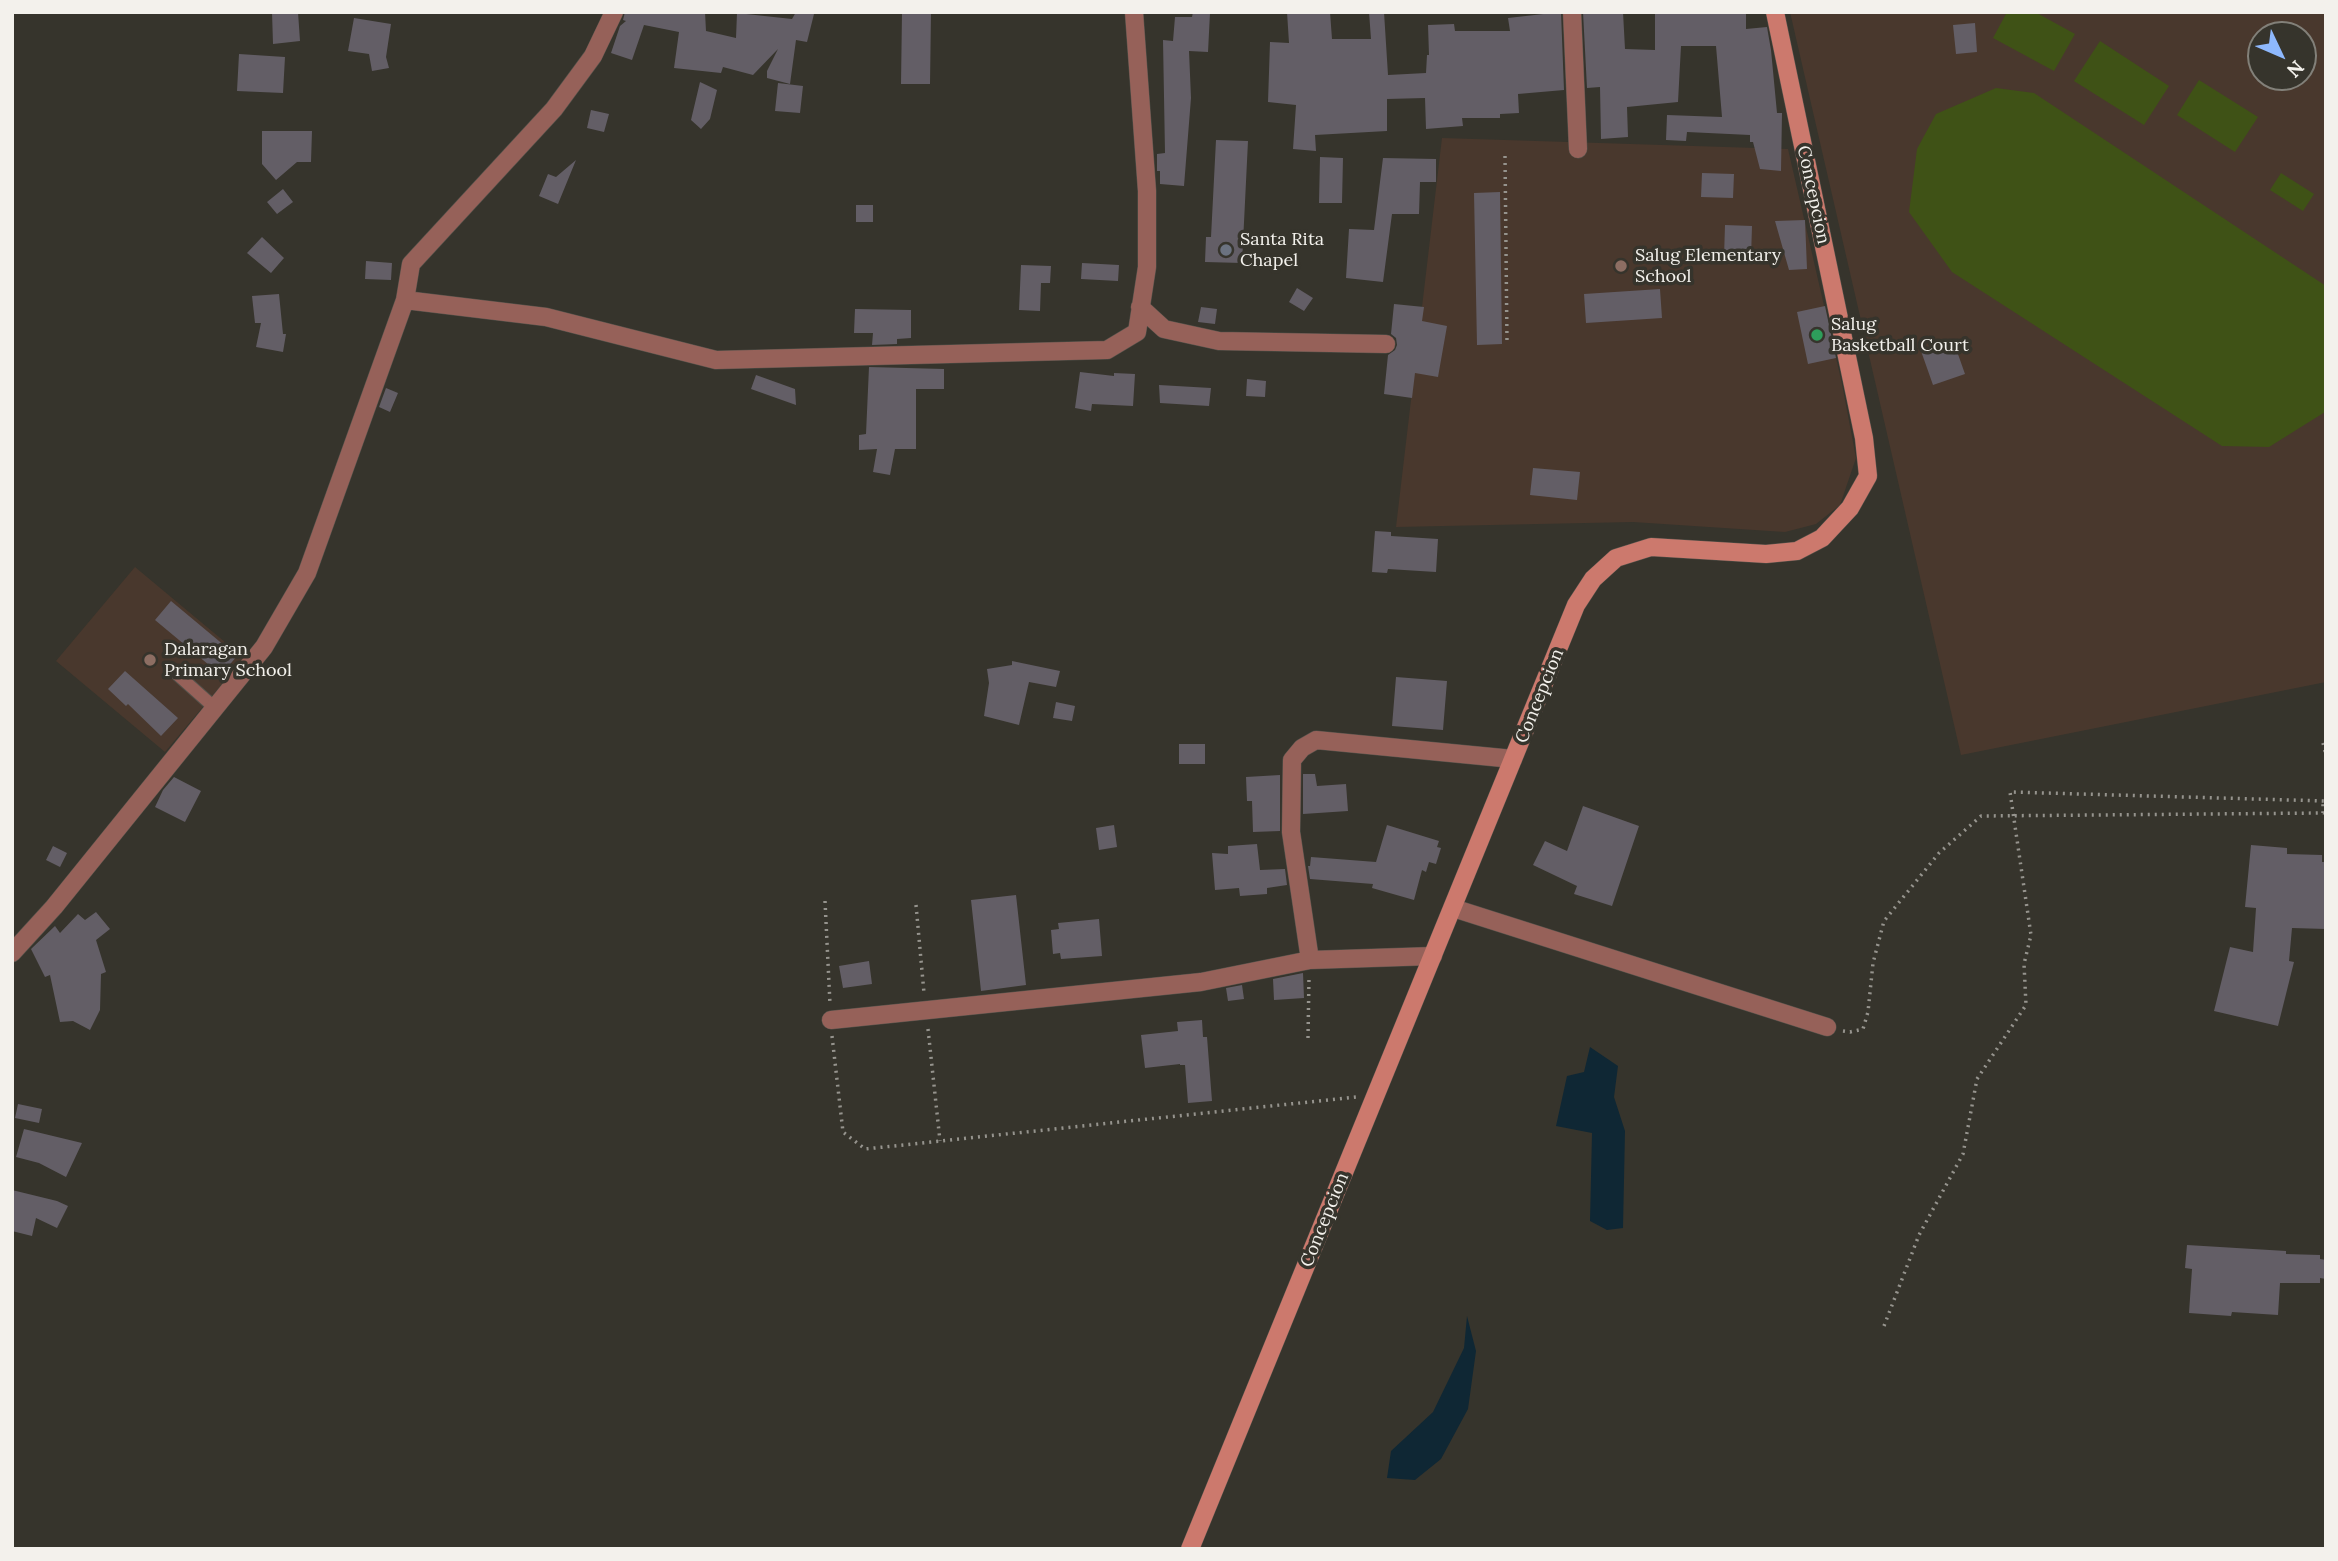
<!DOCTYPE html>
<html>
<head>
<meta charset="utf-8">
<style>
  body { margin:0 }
  #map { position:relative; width:2338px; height:1561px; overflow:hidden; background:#36342c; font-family:Lora,serif }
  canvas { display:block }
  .frame { position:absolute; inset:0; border:14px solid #f3f1ec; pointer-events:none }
  .north { position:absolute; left:2247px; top:21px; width:70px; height:70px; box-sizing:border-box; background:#36342c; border:2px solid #828079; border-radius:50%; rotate:134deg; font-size:19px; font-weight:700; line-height:28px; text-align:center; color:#f3f1ec }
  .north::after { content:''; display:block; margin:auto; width:24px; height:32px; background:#8eb8fd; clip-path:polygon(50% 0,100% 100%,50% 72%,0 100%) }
</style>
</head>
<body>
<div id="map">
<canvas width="2338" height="1561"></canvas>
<div class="frame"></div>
<div class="north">N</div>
</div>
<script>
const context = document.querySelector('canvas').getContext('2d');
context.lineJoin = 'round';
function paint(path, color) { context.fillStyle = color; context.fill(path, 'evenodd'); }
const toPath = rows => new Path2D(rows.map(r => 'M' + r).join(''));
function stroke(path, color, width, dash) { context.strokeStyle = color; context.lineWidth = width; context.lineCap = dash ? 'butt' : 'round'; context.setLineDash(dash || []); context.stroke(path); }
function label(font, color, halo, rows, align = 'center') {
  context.font = font + ' Lora,serif'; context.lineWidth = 7; context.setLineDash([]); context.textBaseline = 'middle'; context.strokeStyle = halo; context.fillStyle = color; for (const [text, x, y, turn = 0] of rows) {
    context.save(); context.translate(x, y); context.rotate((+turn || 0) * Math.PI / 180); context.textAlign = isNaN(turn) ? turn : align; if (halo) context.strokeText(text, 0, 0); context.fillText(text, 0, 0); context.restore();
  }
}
paint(toPath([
  [1790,12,2326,12,2326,682,1961,755],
  [2261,35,2303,35,2303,77,2261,77],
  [1442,138,1788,149,1842,384,1856,458,1840,505,1816,524,1785,532,1633,522,1396,527],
  [135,567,244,658,165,752,56,661]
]), '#49382d');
paint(toPath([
  [2007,12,2035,12,2075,34,2054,71,1993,38],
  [2100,41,2169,86,2144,125,2074,81],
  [2199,80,2258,117,2235,152,2177,115],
  [1996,88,2034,93,2326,286,2325,412,2269,447,2222,446,1952,272,1909,212,1917,149,1936,114],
  [2281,173,2314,194,2303,211,2270,190]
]), '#3f5216');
paint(toPath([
  [1590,1047,1618,1066,1614,1097,1625,1131,1623,1228,1607,1230,1590,1221,1592,1133,1556,1126,1567,1076,1584,1072],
  [1467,1316,1476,1351,1468,1409,1441,1459,1415,1480,1387,1478,1391,1451,1433,1412,1464,1348]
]), '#0f2734');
paint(toPath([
  [272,12,298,12,300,41,273,44],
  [625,12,705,12,706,31,736,38,737,13,792,19,796,12,814,14,807,42,796,40,790,84,767,78,767,71,778,49,753,75,723,67,721,73,674,68,679,32,644,25,632,60,611,53,620,26,626,21,623,20],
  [902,12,931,12,930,84,901,84],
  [1193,12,1210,13,1208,52,1189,51,1191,98,1184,186,1160,184,1160,171,1157,171,1157,154,1165,153,1163,40,1173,41,1175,17,1192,17],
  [1287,12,1330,12,1332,39,1371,39,1369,12,1384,12,1388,75,1426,73,1427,55,1429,55,1428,25,1454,24,1455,31,1510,31,1508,18,1561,12,1564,90,1518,94,1519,113,1500,114,1500,118,1462,118,1463,126,1426,129,1425,98,1387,99,1387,131,1315,135,1316,151,1293,149,1296,105,1268,102,1270,42,1289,43],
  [1583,12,1623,12,1625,49,1655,50,1655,12,1746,12,1746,29,1767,27,1771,50,1777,113,1782,113,1781,171,1760,169,1753,142,1750,142,1750,135,1687,132,1686,141,1666,140,1667,115,1722,117,1716,46,1681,46,1678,102,1627,107,1628,137,1601,139,1600,87,1587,88],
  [354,18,391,24,386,57,389,68,372,71,369,54,348,51],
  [1975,23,1977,52,1956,54,1953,25],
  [239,54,285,57,283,93,237,91],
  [700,82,717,90,710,119,701,129,691,120],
  [778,83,803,86,800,113,775,111],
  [591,110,609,114,604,132,587,128],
  [262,131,312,131,311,162,297,162,276,180,262,164],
  [1216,140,1248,141,1242,263,1205,262,1206,237,1211,237],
  [1320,157,1343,158,1342,203,1319,203],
  [1383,158,1436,159,1436,182,1420,182,1419,214,1392,214,1383,282,1346,278,1349,229,1374,230],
  [576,160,558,204,539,196,548,174,556,177],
  [1702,173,1734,174,1733,198,1701,197],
  [283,189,293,202,277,214,267,202],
  [1500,192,1502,344,1477,345,1474,193],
  [856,205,873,205,873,222,856,222],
  [1805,220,1807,269,1789,270,1775,221],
  [1725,225,1752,226,1751,258,1724,257],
  [262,237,284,258,271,273,247,253],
  [366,261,392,263,391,280,365,279],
  [1082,263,1119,265,1118,281,1081,279],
  [1021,265,1051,266,1050,283,1041,283,1040,311,1019,310],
  [1297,288,1313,298,1304,311,1289,302],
  [1660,289,1662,318,1586,323,1584,294],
  [279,294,283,334,286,334,283,352,256,347,261,323,255,323,252,296],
  [1394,304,1424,307,1422,321,1447,326,1438,377,1415,373,1412,398,1384,394,1388,355,1395,350,1397,345,1396,338,1391,334],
  [1825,306,1836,358,1808,364,1797,312],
  [1201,307,1217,309,1215,324,1198,322],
  [855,309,911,310,911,338,897,339,897,344,872,345,873,333,854,333],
  [1953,340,1965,374,1933,385,1921,351],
  [869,367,944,369,944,389,916,389,916,449,895,449,890,475,873,472,877,449,859,450,859,435,866,434],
  [1080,372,1114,376,1114,373,1135,374,1133,406,1092,404,1091,411,1075,408],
  [756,375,795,389,796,405,751,389],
  [1247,379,1266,381,1265,397,1246,396],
  [1159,385,1211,388,1209,406,1160,403],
  [386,388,398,393,390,412,379,407],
  [1533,468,1580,472,1577,500,1530,495],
  [1375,531,1391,532,1391,536,1438,539,1436,572,1388,569,1387,573,1372,572],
  [171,601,237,656,221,675,155,620],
  [1012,661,1060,671,1056,687,1029,682,1019,725,984,716,989,683,987,669,1012,665],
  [125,671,178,718,161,736,128,704,126,706,108,689],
  [1396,677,1447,681,1443,730,1392,726],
  [1056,702,1075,706,1072,721,1053,718],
  [1179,744,1205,744,1205,764,1179,764],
  [1303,774,1315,774,1317,786,1346,784,1348,811,1303,814],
  [1280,775,1280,831,1253,832,1252,801,1247,801,1246,777],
  [174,777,201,791,185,822,155,807,163,790],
  [1583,806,1639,826,1612,906,1574,894,1577,886,1533,865,1545,841,1567,851],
  [1114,825,1117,847,1099,850,1096,828],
  [1387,825,1439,841,1437,847,1441,848,1436,864,1429,862,1426,872,1422,870,1414,900,1372,888,1373,884,1310,879,1308,866,1310,866,1311,857,1376,862],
  [1257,844,1260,870,1285,869,1287,885,1267,888,1267,894,1240,896,1239,888,1215,890,1212,853,1228,854,1228,846],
  [2251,845,2287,848,2287,854,2322,855,2322,862,2326,862,2326,929,2292,928,2289,961,2294,962,2278,1026,2214,1011,2230,947,2253,952,2256,908,2245,907],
  [53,846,67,853,60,867,46,860],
  [1016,895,1026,985,981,991,971,900],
  [96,912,110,929,96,940,106,972,101,974,100,1010,90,1030,73,1021,60,1022,50,975,45,977,31,949,55,926,60,933,78,914,85,920],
  [1099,919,1102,956,1061,959,1060,953,1053,954,1051,930,1059,929,1058,923],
  [869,961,872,984,843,988,839,966],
  [1303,973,1304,998,1274,1000,1273,979],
  [1242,985,1244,999,1228,1001,1226,988],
  [1202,1020,1203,1037,1207,1037,1212,1101,1188,1103,1185,1065,1180,1065,1180,1064,1145,1068,1141,1035,1178,1031,1177,1022],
  [18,1104,42,1109,39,1123,15,1118],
  [24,1129,82,1143,66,1177,39,1163,16,1157],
  [12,1190,57,1201,68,1206,57,1228,36,1218,32,1236,12,1231],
  [2187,1245,2286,1251,2286,1254,2320,1255,2320,1259,2326,1260,2326,1279,2320,1278,2320,1283,2280,1283,2278,1315,2232,1312,2231,1316,2189,1313,2192,1269,2185,1268]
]), '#635e66');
const lane = toPath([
  [178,675,215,708]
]);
const street = toPath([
  [1572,12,1578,149],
  [405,300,546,317,716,360,1107,350,1137,332,1147,267,1147,191,1134,12],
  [1140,307,1164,329,1219,341,1386,344],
  [1453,908,1827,1027],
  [12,953,54,907,264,647,307,573,405,300,411,264,554,109,593,56,614,12],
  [1310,960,1291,832,1292,760,1302,748,1316,740,1513,759],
  [831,1020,1201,982,1310,960,1433,956]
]);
const secondary = toPath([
  [1190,1549,1576,605,1593,579,1616,558,1651,547,1766,554,1797,551,1822,538,1850,508,1868,476,1864,438,1775,12]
]);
stroke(lane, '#54524b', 14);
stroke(street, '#54524b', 19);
stroke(secondary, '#54524b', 19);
stroke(toPath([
  [1505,156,1507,342],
  [2323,743,2326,755],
  [825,901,830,1004],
  [916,905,924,993],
  [928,1029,940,1141],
  [1843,1031,1850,1032,1863,1029,1868,1012,1873,963,1884,921,1939,853,1981,816,2323,813,2323,801],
  [832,1036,843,1132,865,1149,1356,1097],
  [1308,1038,1309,977],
  [1884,1326,1919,1235,1963,1154,1977,1079,2026,1005,2024,964,2031,935,2010,792,2326,801]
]), '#96948e', 3.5, [2, 5]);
stroke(lane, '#966159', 12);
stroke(street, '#966159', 18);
stroke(secondary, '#cc796d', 18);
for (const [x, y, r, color] of [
  [1226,250,7,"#6b7280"],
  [1621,266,7,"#8d6e63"],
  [1817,335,7,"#2e9e5b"],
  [150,660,7,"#8d6e63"]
]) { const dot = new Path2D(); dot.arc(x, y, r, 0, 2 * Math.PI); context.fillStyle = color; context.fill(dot); stroke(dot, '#36342c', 2.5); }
label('18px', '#f3f1ec', '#36342c', [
  ["Concepcion",1813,195,78],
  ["Concepcion",1540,696,-68],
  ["Concepcion",1325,1220,-68]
]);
label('18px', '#f3f1ec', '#36342c', [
  ["Santa Rita",1240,240],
  ["Chapel",1240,261],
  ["Salug Elementary",1635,256],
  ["School",1635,277],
  ["Salug",1831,325],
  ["Basketball Court",1831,346],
  ["Dalaragan",164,650],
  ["Primary School",164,671]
], 'left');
</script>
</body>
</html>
